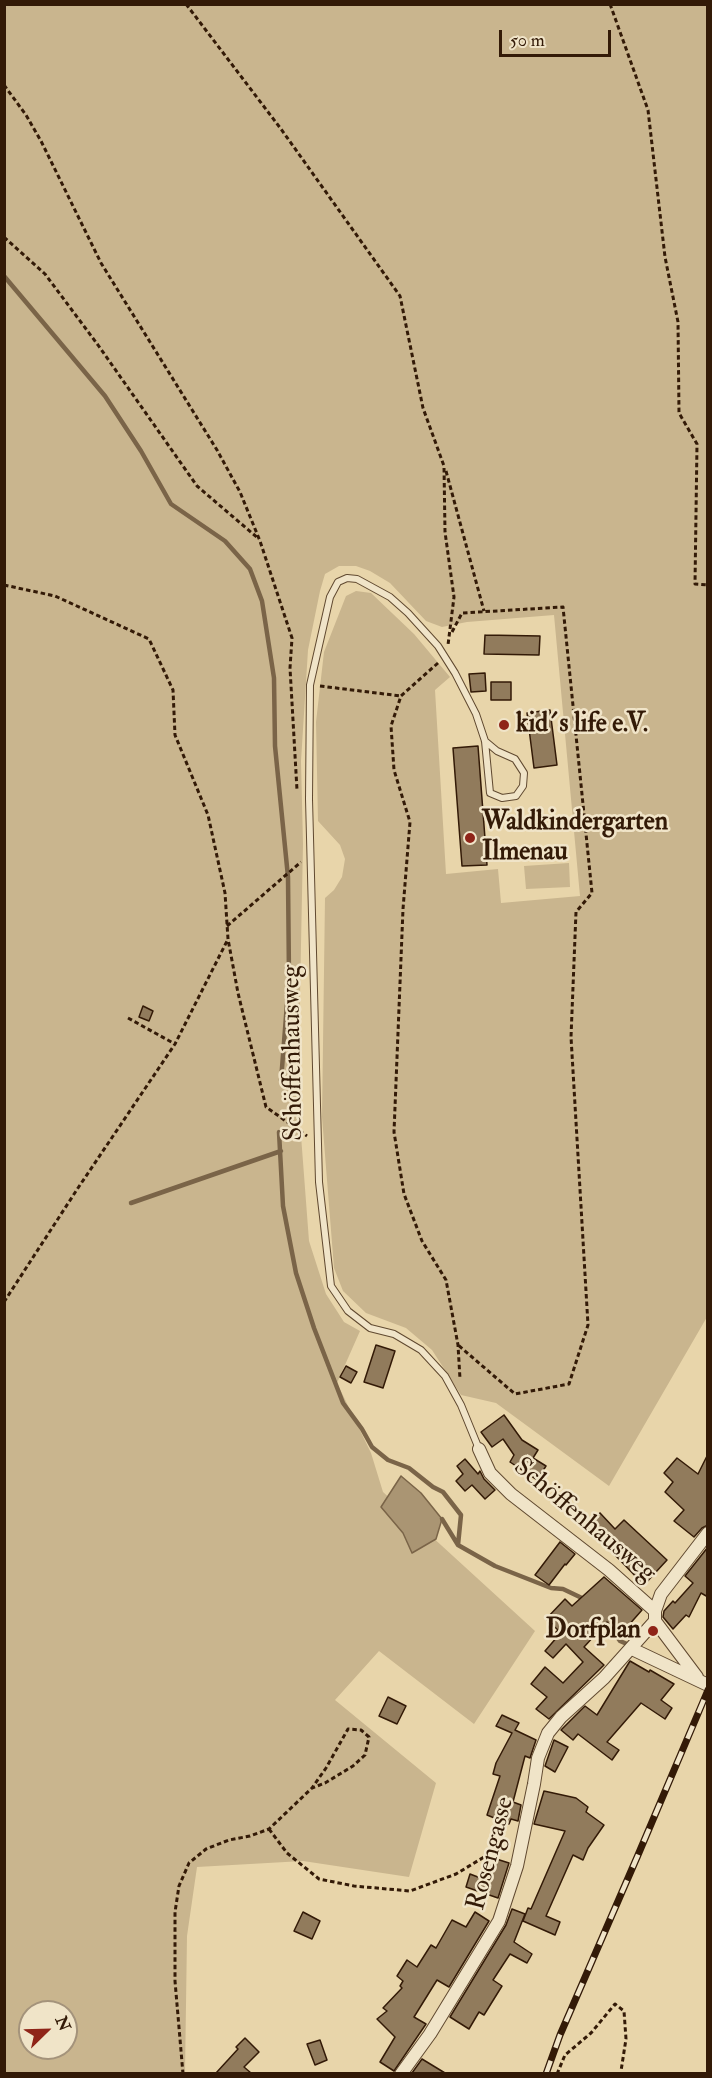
<!DOCTYPE html>
<html>
<head>
<meta charset="utf-8">
<style>
  body { margin:0 }
  #map { position:relative; width:712px; height:2078px; overflow:hidden; background:#e8d5aa; font-family:"IM FELL Double Pica",serif }
  canvas { display:block }
  .frame { position:absolute; inset:0; border:6px solid #331a07; pointer-events:none }
  .north { position:absolute; left:18px; top:2000px; width:60px; height:60px; box-sizing:border-box; background:#f0e4c8; border:2px solid #a4937b; border-radius:50%; rotate:67deg; font-size:16px; font-weight:700; line-height:24px; text-align:center; color:#331a07 }
  .north::after { content:''; display:block; margin:auto; width:21px; height:27px; background:#8f2418; clip-path:polygon(50% 0,100% 100%,50% 72%,0 100%) }
  .scale { position:absolute; left:499px; top:30px; width:112px; height:27px; box-sizing:border-box; border:3px solid #331a07; border-top:0; padding-left:8px; font-size:18px; line-height:21px; white-space:nowrap; color:#331a07; -webkit-text-stroke:4px #f0e4c8; paint-order:stroke }
</style>
</head>
<body>
<div id="map">
<canvas width="712" height="2078"></canvas>
<div class="frame"></div>
<div class="north">N</div>
<div class="scale">50 m</div>
</div>
<script>
const context = document.querySelector('canvas').getContext('2d');
context.lineJoin = 'round';
function paint(path, color) { context.fillStyle = color; context.fill(path, 'evenodd'); }
const toPath = rows => new Path2D(rows.map(r => 'M' + r).join(''));
function stroke(path, color, width, dash) { context.strokeStyle = color; context.lineWidth = width; context.lineCap = dash ? 'butt' : 'round'; context.setLineDash(dash || []); context.stroke(path); }
function label(font, color, halo, rows, align = 'center') {
  context.font = font + ' "IM FELL Double Pica",serif'; context.lineWidth = 5; context.setLineDash([]); context.textBaseline = 'middle'; context.strokeStyle = halo; context.fillStyle = color; for (const [text, x, y, turn = 0] of rows) {
    context.save(); context.translate(x, y); context.rotate((+turn || 0) * Math.PI / 180); context.textAlign = isNaN(turn) ? turn : align; if (halo) context.strokeText(text, 0, 0); context.fillText(text, 0, 0); context.restore();
  }
}
paint(toPath([
  [5,5,707,5,707,1317,609,1486,496,1403,461,1395,432,1350,406,1328,366,1313,343,1291,334,1268,322,1117,325,898,334,890,342,877,345,859,340,845,318,821,316,722,324,652,346,596,356,591,371,593,414,634,450,677,435,690,446,874,498,869,501,903,580,896,554,615,467,622,442,627,426,621,390,583,370,571,356,566,339,566,325,574,320,591,308,650,301,761,303,844,298,1096,309,1241,326,1294,344,1322,360,1331,337,1383,371,1453,383,1492,535,1631,474,1724,379,1651,335,1700,436,1783,409,1877,303,1861,197,1867,187,1936,185,2073,5,2074],
  [30,2012,66,2012,66,2048,30,2048],
  [569,863,570,887,526,889,524,866]
]), '#c9b58e');
const water = toPath([
  [401,1476,421,1493,442,1519,436,1539,412,1553,403,1533,381,1507,401,1476]
]);
paint(water, '#aa9573');
stroke(water, '#7a6448', 1.5);
stroke(toPath([
  [4,276,105,396,141,451,171,504,225,541,250,569,262,601,274,678,275,746,288,877,289,978,281,1081],
  [279,1132,283,1206,296,1273,314,1328,343,1403,362,1429,372,1447,388,1460,409,1468,433,1487,443,1492,454,1506,461,1515,458,1545],
  [131,1203,281,1151],
  [442,1519,458,1545,495,1566,551,1588,563,1589,584,1599],
  [603,1618,620,1641,627,1644]
]), '#7a6448', 4.5);
const building = toPath([
  [485,635,540,636,539,655,484,654,485,635],
  [485,673,486,691,471,692,469,674,485,673],
  [491,682,511,682,511,700,491,700,491,682],
  [550,710,557,765,534,768,527,713,550,710],
  [478,746,487,865,462,866,453,748,478,746],
  [143,1006,153,1011,149,1021,139,1017,143,1006],
  [376,1345,395,1351,383,1388,364,1382,376,1345],
  [346,1366,357,1372,351,1383,340,1377,346,1366],
  [504,1415,522,1440,538,1450,533,1458,546,1466,537,1480,510,1462,514,1455,503,1439,492,1447,481,1432,504,1415],
  [708,1454,708,1525,702,1528,694,1537,674,1521,684,1510,665,1492,673,1482,664,1473,677,1458,698,1474,708,1454],
  [465,1459,478,1474,480,1471,484,1479,495,1490,485,1499,472,1485,465,1491,456,1481,463,1474,457,1466,465,1459],
  [600,1513,615,1529,624,1520,667,1560,644,1585,587,1526,600,1513],
  [560,1542,575,1554,566,1565,565,1564,549,1585,535,1575,560,1542],
  [708,1547,708,1597,701,1593,689,1617,686,1615,673,1629,663,1617,664,1611,673,1601,675,1603,693,1583,685,1576,708,1547],
  [604,1577,642,1610,620,1635,607,1622,584,1647,604,1665,549,1719,536,1709,547,1697,531,1684,545,1667,563,1683,583,1662,566,1644,553,1658,545,1651,558,1636,555,1633,558,1630,546,1619,565,1599,572,1606,604,1577],
  [630,1661,649,1672,650,1670,674,1684,661,1700,672,1708,665,1719,641,1703,607,1742,619,1750,612,1760,578,1734,573,1740,561,1730,585,1706,597,1715,630,1661],
  [388,1697,406,1706,397,1724,379,1716,388,1697],
  [502,1715,519,1723,515,1730,536,1740,530,1758,525,1756,513,1802,521,1805,518,1821,511,1819,509,1824,487,1815,500,1776,493,1774,496,1763,512,1733,496,1726,502,1715],
  [554,1740,568,1747,555,1772,545,1766,554,1740],
  [544,1791,576,1798,588,1807,586,1812,604,1825,588,1848,583,1860,573,1855,546,1916,560,1922,555,1935,523,1921,528,1908,531,1909,565,1831,534,1824,544,1791],
  [490,1857,509,1863,498,1898,466,1887,470,1874,483,1879,490,1857],
  [512,1909,525,1914,514,1942,532,1954,527,1963,510,1954,493,1980,502,1986,484,2015,479,2012,469,2029,450,2017,506,1925,512,1909],
  [303,1912,320,1921,312,1939,294,1931,303,1912],
  [475,1912,489,1921,449,1987,437,1980,414,2017,426,2024,394,2071,380,2062,395,2037,377,2019,387,2011,383,2008,402,1988,400,1986,403,1981,397,1976,407,1960,417,1967,431,1945,436,1948,452,1920,466,1927,475,1912],
  [245,2038,259,2052,244,2067,251,2073,216,2073,238,2049,236,2047,245,2038],
  [320,2040,327,2060,315,2065,307,2044,320,2040],
  [422,2059,445,2073,412,2073,422,2059]
]);
paint(building, '#917b5c');
stroke(building, '#331a07', 1.5);
const service = toPath([
  [479,1449,461,1405,445,1376,421,1350,394,1334,370,1328,348,1311,331,1286,319,1182,309,799,310,685,330,597,338,582,347,578,357,579,390,597,408,613,438,646,455,673,476,714,485,741,490,793,502,798,516,796,523,786,524,773,515,759,497,751,485,741]
]);
const minor = toPath([
  [479,1449,490,1473,511,1494,609,1570,655,1611],
  [655,1621,697,1677],
  [632,1649,708,1685],
  [401,2074,430,2034,499,1921,517,1866,534,1784,538,1758,548,1733,561,1717,604,1678,655,1621,655,1611,661,1594,708,1533]
]);
stroke(service, '#604930', 8);
stroke(minor, '#604930', 14);
stroke(toPath([
  [186,4,281,129,400,296,423,408,444,466,445,532,454,597,448,645],
  [610,4,648,110,665,257,678,322,679,413,697,444,695,584,708,585],
  [4,85,26,115,41,141,101,263,217,450,240,492,260,541,292,638,290,668,297,790],
  [4,237,45,274,98,345,197,486,259,539],
  [446,471,484,611],
  [4,585,55,596,149,639,173,690,175,735,208,815,225,893,228,939,238,993,266,1107,307,1136],
  [452,632,462,613,563,607,592,893,576,912,571,1037,588,1325,569,1384,515,1394,458,1345],
  [438,663,401,696,391,726,394,770,410,822,403,909,394,1132,404,1194,422,1241,446,1280,458,1345,460,1379],
  [320,686,401,696],
  [227,926,301,862],
  [128,1018,175,1044],
  [4,1302,78,1188,175,1044,227,941],
  [269,1829,287,1853,319,1879,354,1886,410,1891,456,1874,494,1851,508,1846],
  [183,2074,175,1981,175,1912,179,1886,189,1863,206,1849,229,1840,250,1836,269,1829,312,1788,326,1768,348,1729,361,1730,369,1737,365,1755,353,1766,325,1783,312,1788],
  [557,2074,565,2055,591,2033,615,2004,624,2011,626,2039,621,2071]
]), '#331a07', 3, [4.5, 3]);
stroke(service, '#f0e4c8', 6);
stroke(minor, '#f0e4c8', 12);
const rail = toPath([
  [546,2074,560,2035,638,1855,708,1690]
]);
stroke(rail, '#331a07', 7);
stroke(rail, '#f0e4c8', 4.5, [14]);
for (const [x, y, r, color] of [
  [504,725,6,"#8f2418"],
  [470,838,6,"#8f2418"],
  [653,1631,6,"#8f2418"]
]) { const dot = new Path2D(); dot.arc(x, y, r, 0, 2 * Math.PI); context.fillStyle = color; context.fill(dot); stroke(dot, '#f0e4c8', 2); }
label('bold 26px', '#331a07', '#f0e4c8', [
  ["kid´s life e.V.",516,725],
  ["Waldkindergarten",482,823],
  ["Ilmenau",482,853],
  ["Dorfplan",641,1631,"right"]
], 'left');
label('26px', '#331a07', '#f0e4c8', [
  ["Schöffenhausweg",294,1053,-91],
  ["Schöffenhausweg",584,1521,40],
  ["Rosengasse",492,1854,-75]
]);
</script>
</body>
</html>
